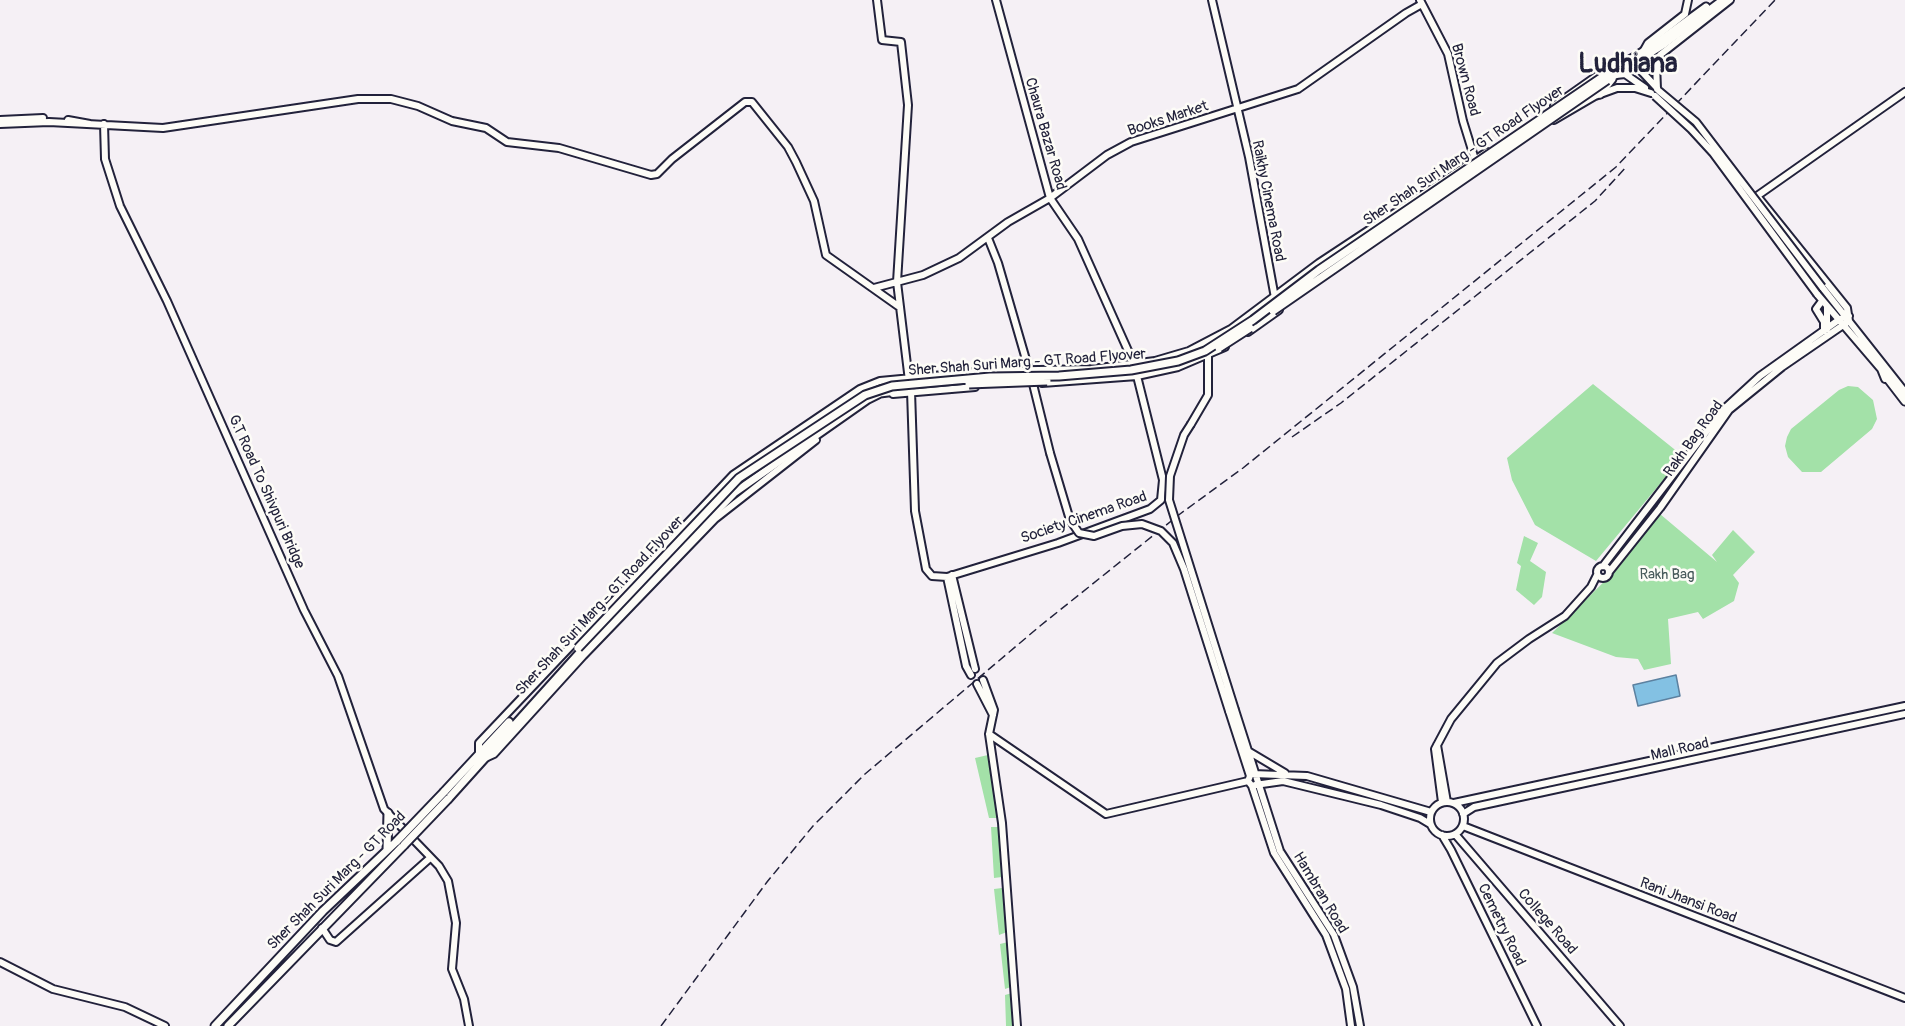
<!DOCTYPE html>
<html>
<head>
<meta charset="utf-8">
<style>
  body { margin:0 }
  canvas { display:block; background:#f5f0f5 }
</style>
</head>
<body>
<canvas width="1905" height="1026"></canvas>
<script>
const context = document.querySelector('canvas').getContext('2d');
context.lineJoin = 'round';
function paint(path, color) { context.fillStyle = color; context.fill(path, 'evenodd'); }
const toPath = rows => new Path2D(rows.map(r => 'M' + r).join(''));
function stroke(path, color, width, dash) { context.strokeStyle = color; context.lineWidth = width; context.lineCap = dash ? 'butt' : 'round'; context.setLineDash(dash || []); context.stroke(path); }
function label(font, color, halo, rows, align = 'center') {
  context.font = font + ' Pangolin,sans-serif'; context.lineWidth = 5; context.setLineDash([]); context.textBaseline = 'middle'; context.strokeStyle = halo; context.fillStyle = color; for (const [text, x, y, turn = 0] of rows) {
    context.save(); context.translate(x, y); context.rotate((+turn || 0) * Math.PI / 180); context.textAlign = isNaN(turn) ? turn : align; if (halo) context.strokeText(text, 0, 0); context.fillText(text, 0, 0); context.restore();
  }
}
paint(toPath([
  [1593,384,1679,453,1679,461,1596,561,1535,525,1512,480,1507,458],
  [1848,386,1858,387,1873,400,1877,419,1872,429,1821,472,1802,472,1788,457,1785,446,1787,437,1791,429,1839,390],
  [1660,514,1717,562,1712,555,1733,530,1755,552,1733,575,1739,583,1734,601,1703,619,1698,612,1668,619,1671,664,1644,670,1638,659,1616,657,1552,633,1619,567],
  [1524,536,1538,543,1530,561,1546,572,1542,597,1534,605,1516,590,1521,566,1517,563],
  [988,755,997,818,989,818,975,758],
  [991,827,998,827,1002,877,994,878],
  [1002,888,1007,932,999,935,994,889],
  [1008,942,1011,987,1005,989,1000,944],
  [1012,993,1014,1026,1006,1026,1005,995]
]), '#a3e1a8');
const water = toPath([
  [1676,675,1680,696,1638,706,1633,685,1676,675]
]);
paint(water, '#83c1e3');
stroke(water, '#5c81a0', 1.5);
const secondary = toPath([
  [877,0,882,40,901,42,908,105,897,282,909,381],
  [1212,0,1249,157,1275,298],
  [1420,0,1448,54,1463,121,1476,163],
  [1643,52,1648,43,1685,14,1688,0],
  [1631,60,1657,88],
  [1616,75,1625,74,1645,88],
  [1657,89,1656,63,1660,55,1730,0],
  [1554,106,1618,61],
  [0,120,43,118],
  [68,120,90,124],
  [1554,120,1595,96,1617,88,1635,88,1651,93],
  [0,124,49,122,163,128,358,99,391,99,418,106,452,121,486,128,507,142,559,148,651,175,657,174,672,159,745,102,752,102,788,147,796,162,814,201,826,255,898,306],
  [104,124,105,159,120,206,167,301,304,610,338,676,384,809,439,866,448,881,456,923,452,969,464,999,469,1026],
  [988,238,998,263,1029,370],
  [1822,287,1905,392],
  [874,288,923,275,959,258,1008,222,1050,198,1107,155,1131,142,1298,89,1406,13,1422,4],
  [1817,294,1881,369,1885,379],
  [1822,301,1816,309,1824,322,1824,331],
  [1827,329,1827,307],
  [1248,332,1279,310],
  [1042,383,1137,376,1178,367,1225,347],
  [1033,384,1050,453],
  [911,391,915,511,926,569,932,576,947,577,1058,543,1150,509,1161,500,1163,480,1134,364,1078,239,1050,198,996,0],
  [893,394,975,387],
  [1191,424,1208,395,1208,355],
  '1597 572a6 6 0 1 1 12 0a6 6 0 1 1-12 0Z',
  [1603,566,1723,410,1760,376,1840,319,1849,316],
  [1609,572,1660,508,1729,410,1782,367,1849,321,1847,308,1757,196,1905,92],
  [952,575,975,669],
  [947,577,966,666,971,675],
  [983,680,994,710,989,734,1002,823,1017,1026],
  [977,684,993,715],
  [1235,710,1280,851,1334,935,1353,987,1360,1026],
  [1229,711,1250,776,1248,781,1252,786,1274,853,1326,935,1346,989,1351,1026],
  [989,734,1106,814,1248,781],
  [1437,745,1447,802],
  [1248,751,1285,773],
  [479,755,479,743,733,475,860,389,880,381,986,371,1091,369,1155,361,1189,351,1231,329,1319,263,1487,152],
  [483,759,494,754,583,656,715,519,816,440],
  [1253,774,1307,776,1431,812],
  [1255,785,1283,781,1381,805,1420,818,1430,824],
  '1430 819a17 17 0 1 1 34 0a17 17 0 1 1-34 0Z',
  [1442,802,1435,749,1451,719,1497,663,1529,639,1565,616,1591,587,1597,575],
  [1454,803,1905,706],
  [1463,814,1474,807,1905,714],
  [1463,826,1905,998],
  [1455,834,1620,1026],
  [1442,835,1451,850,1537,1026],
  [322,928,330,940,336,942,430,858],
  [0,962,53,989,125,1007,165,1026]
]);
const primary = toPath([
  [1604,76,1654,45,1706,7],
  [1607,80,1664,44,1723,0],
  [1600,94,1612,79],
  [1885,375,1905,401],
  [444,792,509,722],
  [448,799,583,649,734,493,868,399,880,393,904,390],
  [387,850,388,813],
  [215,1026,323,911,397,841],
  [228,1026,404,845]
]);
stroke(secondary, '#22223b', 10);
stroke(primary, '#22223b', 11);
stroke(secondary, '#fdfcf7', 6);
stroke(primary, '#fdfcf7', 7);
stroke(toPath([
  [1292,437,1341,403,1595,201,1627,166],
  [661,1026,767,882,813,826,865,774,1040,626,1180,514,1243,468,1616,167,1775,0]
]), '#22223b', 1.5, [9, 4.5]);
const secondaryBridge = toPath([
  [1659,91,1696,122,1822,287],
  [1655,96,1691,129,1713,153,1817,294],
  [1191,424,1184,435,1170,476,1169,500,1235,710],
  [1050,453,1070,520,1079,533,1094,536,1122,526,1142,524,1161,531,1173,543,1184,569,1229,711]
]);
const primaryBridge = toPath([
  [1273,311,1607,80],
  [1219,348,1250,328],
  [969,384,1047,381],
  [578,648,739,478,865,395,892,386,990,377,1059,376,1131,370,1178,361,1205,351,1253,320,1319,270,1604,76],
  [397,841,444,792],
  [404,845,448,799]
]);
stroke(secondaryBridge, '#22223b', 10, []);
stroke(primaryBridge, '#22223b', 11, []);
stroke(secondaryBridge, '#fdfcf7', 6);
stroke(primaryBridge, '#fdfcf7', 7);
label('15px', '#22223b', '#fdfcf7', [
  ["Brown Road",1465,80,75],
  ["Books Market",1168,119,-18],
  ["Chaura Bazar Road",1045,134,74],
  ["Sher Shah Suri Marg - GT Road Flyover",1464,156,-34],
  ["Raikhy Cinema Road",1268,201,79],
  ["Sher Shah Suri Marg - GT Road Flyover",1027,363,-4],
  ["Rakh Bag Road",1694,439,-54],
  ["G.T Road To Shivpuri Bridge",266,492,66],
  ["Society Cinema Road",1084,518,-19],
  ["Sher Shah Suri Marg - GT Road Flyover",600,606,-47],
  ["Mall Road",1680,750,-13],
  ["Sher Shah Suri Marg - GT Road",337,881,-45],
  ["Hambran Road",1320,893,59],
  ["Rani Jhansi Road",1688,901,21],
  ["College Road",1547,922,49],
  ["Cemetry Road",1501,925,64]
]);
label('15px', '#495b5c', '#fdfcf7', [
  ["Rakh Bag",1667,575]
]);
label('bold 27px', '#22223b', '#fdfcf7', [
  ["Ludhiana",1628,65]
]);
</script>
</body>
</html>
